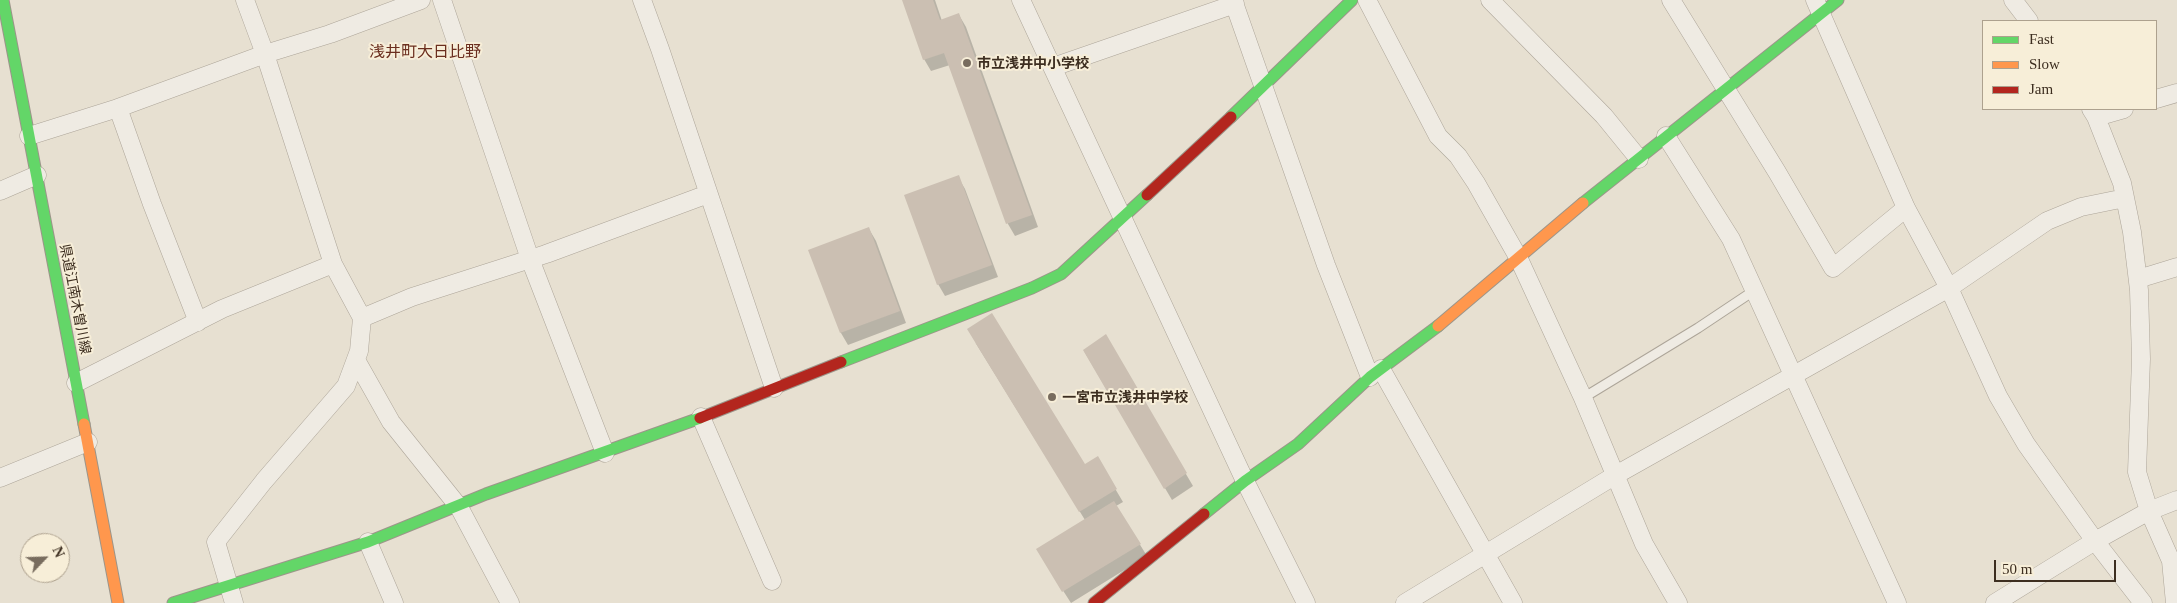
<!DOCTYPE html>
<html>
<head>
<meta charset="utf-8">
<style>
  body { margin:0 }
  #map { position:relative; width:2177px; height:603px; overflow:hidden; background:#e7e0d1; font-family:Georgia,serif }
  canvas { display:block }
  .legend { position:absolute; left:1982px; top:20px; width:175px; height:90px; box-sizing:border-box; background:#f7eed8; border:1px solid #ada18e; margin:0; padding:6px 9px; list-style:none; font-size:15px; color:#3d2e20 }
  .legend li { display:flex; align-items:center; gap:10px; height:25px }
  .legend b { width:25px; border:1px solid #ada18e }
  .north { position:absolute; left:20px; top:533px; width:50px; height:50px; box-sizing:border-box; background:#f7eed8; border:1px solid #ada18e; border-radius:50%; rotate:66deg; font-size:14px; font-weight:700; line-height:20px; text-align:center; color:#3d2e20 }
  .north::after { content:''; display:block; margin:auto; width:18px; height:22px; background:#786c5e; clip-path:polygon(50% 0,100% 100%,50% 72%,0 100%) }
  .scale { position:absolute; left:1994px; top:560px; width:122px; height:22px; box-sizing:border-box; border:2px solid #3d2e20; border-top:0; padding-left:6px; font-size:15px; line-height:18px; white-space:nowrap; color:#3d2e20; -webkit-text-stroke:4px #f7eed8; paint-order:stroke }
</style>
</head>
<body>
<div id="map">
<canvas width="2177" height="603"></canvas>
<ul class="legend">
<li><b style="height:6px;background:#63d668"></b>Fast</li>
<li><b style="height:6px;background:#ff974d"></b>Slow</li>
<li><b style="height:6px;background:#b3261e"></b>Jam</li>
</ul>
<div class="north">N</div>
<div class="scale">50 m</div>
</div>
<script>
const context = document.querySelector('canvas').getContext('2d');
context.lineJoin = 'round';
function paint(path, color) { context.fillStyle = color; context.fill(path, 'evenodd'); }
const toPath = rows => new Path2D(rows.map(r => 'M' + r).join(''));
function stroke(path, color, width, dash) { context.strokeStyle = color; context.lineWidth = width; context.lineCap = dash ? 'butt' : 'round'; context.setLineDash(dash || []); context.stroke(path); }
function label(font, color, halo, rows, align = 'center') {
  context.font = font + ' Georgia,"Noto Sans JP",serif'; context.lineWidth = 4; context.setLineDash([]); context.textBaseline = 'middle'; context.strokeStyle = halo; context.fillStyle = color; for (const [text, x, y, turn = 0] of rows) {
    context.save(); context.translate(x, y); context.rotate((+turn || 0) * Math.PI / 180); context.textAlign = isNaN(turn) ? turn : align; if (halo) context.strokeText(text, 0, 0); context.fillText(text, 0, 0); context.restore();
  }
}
paint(toPath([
  [903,0,935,0,942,21,959,15,966,27,1038,227,1015,236,1008,224,950,65,931,71,924,59],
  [958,177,965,189,998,277,945,296,938,284],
  [869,229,876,241,906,323,848,345,841,333,810,251],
  [1105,336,1193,486,1172,500,1084,351],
  [975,342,1084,466,1097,458,1123,502,1116,506,1147,556,1071,603,1044,561,1085,520]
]), '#0003');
paint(toPath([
  [902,0,933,0,940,20,959,13,1032,215,1006,224,944,53,923,60],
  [959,175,992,265,937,285,904,195],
  [869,227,900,311,840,333,808,250],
  [992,313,1085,464,1098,456,1117,489,1079,512,967,329],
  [1106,334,1187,473,1164,489,1083,350],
  [1114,501,1141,544,1062,592,1036,549]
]), '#cbbfb2');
const lane = toPath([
  [1583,398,1698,328,1755,290]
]);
const street = toPath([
  [442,0,530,259,605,453],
  [642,0,660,49,774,388],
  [1021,0,1245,481,1306,603],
  [1233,0,1326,265,1370,377],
  [1367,0,1438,136,1458,156,1476,183,1518,257,1583,398,1644,544,1678,603],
  [1490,0,1604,116,1639,159],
  [1671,0,1777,172,1833,268,1906,208],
  [1815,0,1906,208,1949,288,1998,396,2026,444,2095,541,2143,603],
  [2013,0,2029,21],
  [1053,67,1235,4],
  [2156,99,2177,93],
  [118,108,152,204,198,322],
  [2091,109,2096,117,2122,183,2132,232,2139,290,2141,359,2137,472,2149,511,2171,561,2175,603],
  [2096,117,2124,109],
  [29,136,118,108,265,54,330,34,421,0],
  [1666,136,1731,239,1897,603],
  [0,191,37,175],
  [2138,279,2177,267],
  [362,318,412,297,546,254,708,194],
  [356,360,391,422,459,507,510,603],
  [1381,369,1513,603],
  [76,383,222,309,333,264],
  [701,417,772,581],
  [0,478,88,442],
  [368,542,394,603],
  [234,603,216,542,264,481,346,386,359,351,362,318,333,264,265,54,245,0],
  [1405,603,1614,476,1949,288,2047,221,2081,207,2125,198],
  [1995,603,2095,541,2149,511,2177,500]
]);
const fast = toPath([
  [3,0,84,424],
  [1231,117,1352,0],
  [1583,203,1838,0],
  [841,362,1032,288,1061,274,1147,195],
  [1204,514,1245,481,1298,444,1370,377,1438,326],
  [173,603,368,542,486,494,700,418]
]);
const slow = toPath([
  [1438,326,1583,203],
  [84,424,118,603]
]);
const jam = toPath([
  [1147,195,1231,117],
  [700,418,841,362],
  [1094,603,1204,514]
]);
stroke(lane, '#ada599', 11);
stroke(street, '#ada599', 19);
stroke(fast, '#9c958a', 13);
stroke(slow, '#9c958a', 13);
stroke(jam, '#9c958a', 13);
stroke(lane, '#efebe3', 9);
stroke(street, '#efebe3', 18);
stroke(fast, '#63d668', 11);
stroke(slow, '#ff974d', 11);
stroke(jam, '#b3261e', 11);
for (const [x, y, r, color] of [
  [967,63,5,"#786c5e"],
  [1052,397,5,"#786c5e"]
]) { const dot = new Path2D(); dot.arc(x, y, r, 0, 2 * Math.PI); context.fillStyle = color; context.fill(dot); stroke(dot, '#f7eed8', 2); }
label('bold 14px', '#3d2e20', '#f7eed8', [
  ["市立浅井中小学校",977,63],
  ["一宮市立浅井中学校",1062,397]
], 'left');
label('14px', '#3d2e20', '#f7eed8', [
  ["県道江南木曽川線",76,299,79]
]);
label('16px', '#6b2e1e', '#f7eed8', [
  ["浅井町大日比野",425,51]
]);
</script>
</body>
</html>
